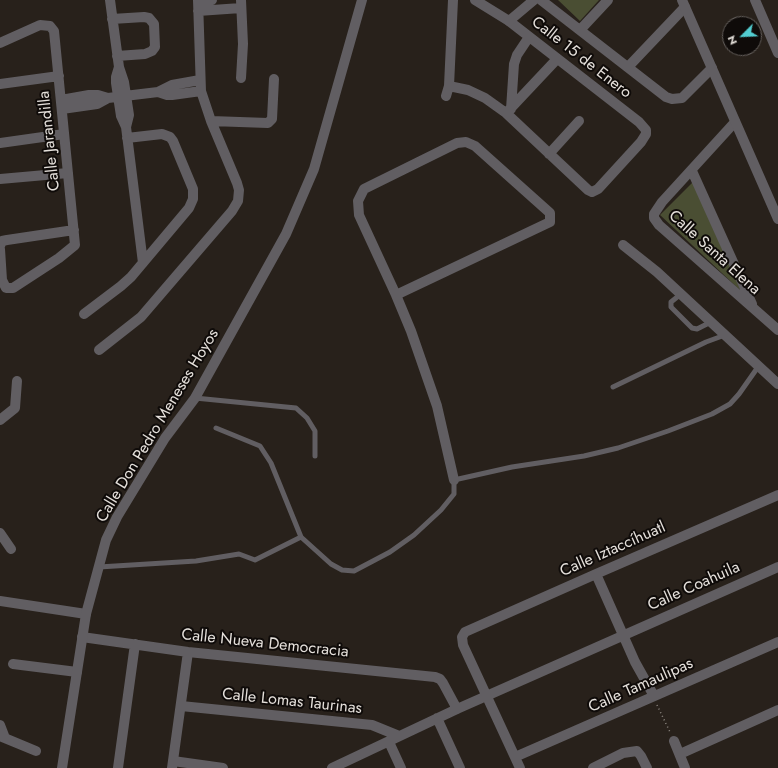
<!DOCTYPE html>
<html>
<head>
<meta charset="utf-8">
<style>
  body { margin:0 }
  #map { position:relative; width:778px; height:768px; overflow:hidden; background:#28211b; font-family:Jost,sans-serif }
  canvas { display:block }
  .north { position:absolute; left:722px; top:16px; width:40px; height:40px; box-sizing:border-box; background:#0f0b09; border:1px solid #65605d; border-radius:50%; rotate:246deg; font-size:11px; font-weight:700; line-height:16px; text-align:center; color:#e5e0db }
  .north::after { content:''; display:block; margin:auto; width:14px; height:18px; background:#52cdd0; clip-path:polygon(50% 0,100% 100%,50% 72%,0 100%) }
</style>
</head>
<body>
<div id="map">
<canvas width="778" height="768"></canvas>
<div class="north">N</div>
</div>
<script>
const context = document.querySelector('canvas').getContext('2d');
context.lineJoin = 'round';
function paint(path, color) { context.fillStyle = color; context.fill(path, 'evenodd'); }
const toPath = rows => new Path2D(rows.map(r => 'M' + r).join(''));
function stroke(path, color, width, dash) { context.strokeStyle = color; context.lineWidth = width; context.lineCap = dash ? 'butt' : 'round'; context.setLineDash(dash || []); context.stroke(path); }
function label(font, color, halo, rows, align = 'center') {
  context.font = font + ' Jost,sans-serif'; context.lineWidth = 4; context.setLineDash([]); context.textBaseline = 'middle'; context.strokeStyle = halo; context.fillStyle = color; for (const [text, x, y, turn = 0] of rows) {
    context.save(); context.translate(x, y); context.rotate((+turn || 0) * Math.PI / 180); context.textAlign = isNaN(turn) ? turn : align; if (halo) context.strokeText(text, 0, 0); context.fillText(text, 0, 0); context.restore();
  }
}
paint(toPath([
  [558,0,599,0,580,21],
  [693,182,741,291,660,215]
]), '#4a4e33');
stroke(toPath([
  [657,705,670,732]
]), '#908a84', 1.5, [1, 3]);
stroke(toPath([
  [681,294,671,302,671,307,692,328,697,329,711,322],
  [613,387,706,342,725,335],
  [195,398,296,408,307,418,315,431,315,456],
  [216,428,260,446,271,463,301,537],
  [99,567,196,561,239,554,255,560,301,537,331,564,342,570,354,571,390,552,414,535,441,510,454,494,454,480,512,467,584,456,618,448,668,431,712,414,730,404,739,394,758,367]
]), '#615e62', 5);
stroke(toPath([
  [110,0,119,67,124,82,129,115,126,127],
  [241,0,243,44,241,78],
  [541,0,666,97,672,99,682,98,712,68],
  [755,0,778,53],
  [198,1,212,0],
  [198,11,241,8],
  [112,19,144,17,149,18,154,24,155,47,152,51,145,54,117,56],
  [580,30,608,0],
  [0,43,40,25,50,26,54,31,75,245,59,258,13,288,6,288,2,280,0,249],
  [119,67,116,77,116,83,121,116,126,127,143,263],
  [628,67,685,7],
  [0,84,59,76],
  [449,86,468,90,485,98,506,113,588,190,592,192,598,189,641,142,646,134,646,130,639,122,509,21],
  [158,92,167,95,172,95,201,91],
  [446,96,449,86,453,0],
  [61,100,89,95,98,95,108,98,158,92,172,85,200,80],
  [62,109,97,104,108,98],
  [511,109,514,64,517,55,529,37],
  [509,110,557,59],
  [211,121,268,123,272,119,274,79],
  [735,122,662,202,654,214,654,218,659,225,778,330],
  [0,143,64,134],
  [549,154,579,121],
  [692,171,752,304],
  [0,179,68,173],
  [623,245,657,272,778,384],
  [0,246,2,241,7,240,74,230],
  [396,295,550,222,550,213,475,146,466,142,457,143,364,189,358,201,359,215,396,295,411,331,437,406,454,480],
  [84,314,121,286,131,277,189,208,193,199,193,189,173,141,170,137,162,134,127,138],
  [99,350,141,317,232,211,238,201,239,190,237,183,211,121,201,91,198,0],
  [0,420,15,408,17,381],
  [0,533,11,549],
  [596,574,635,662,654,696],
  [0,601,86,614],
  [82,637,188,652,435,677,440,679,443,683,457,709],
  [13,664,77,672],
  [181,706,372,725,399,736],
  [437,718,460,768],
  [0,725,5,738],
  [0,736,36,751],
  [674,741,685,768],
  [389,742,401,768],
  [680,754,778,710],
  [515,757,778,642],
  [173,761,223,768],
  [118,768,135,644],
  [172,768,188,652],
  [332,768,457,709,778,567],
  [520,768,463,645,462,637,465,632,596,574,778,495],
  [593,768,623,753,637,751,641,756,647,768]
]), '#615e62', 10);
stroke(toPath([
  [475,0,509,21,534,0],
  [682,0,778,219],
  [62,768,86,614,106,540,117,517,165,438,195,398,286,234,314,169,362,0]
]), '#615e62', 10);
label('16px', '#e5e0db', '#0f0b09', [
  ["Calle 15 de Enero",581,58,38],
  ["Calle Jarandilla",50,141,-96],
  ["Calle Santa Elena",714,253,42],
  ["Calle Don Pedro Meneses Hoyos",158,426,-59],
  ["Calle Iztaccíhuatl",613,550,-24],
  ["Calle Coahuila",694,587,-24],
  ["Calle Nueva Democracia",265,644,6],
  ["Calle Tamaulipas",641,686,-24],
  ["Calle Lomas Taurinas",292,702,6]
]);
</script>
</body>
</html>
